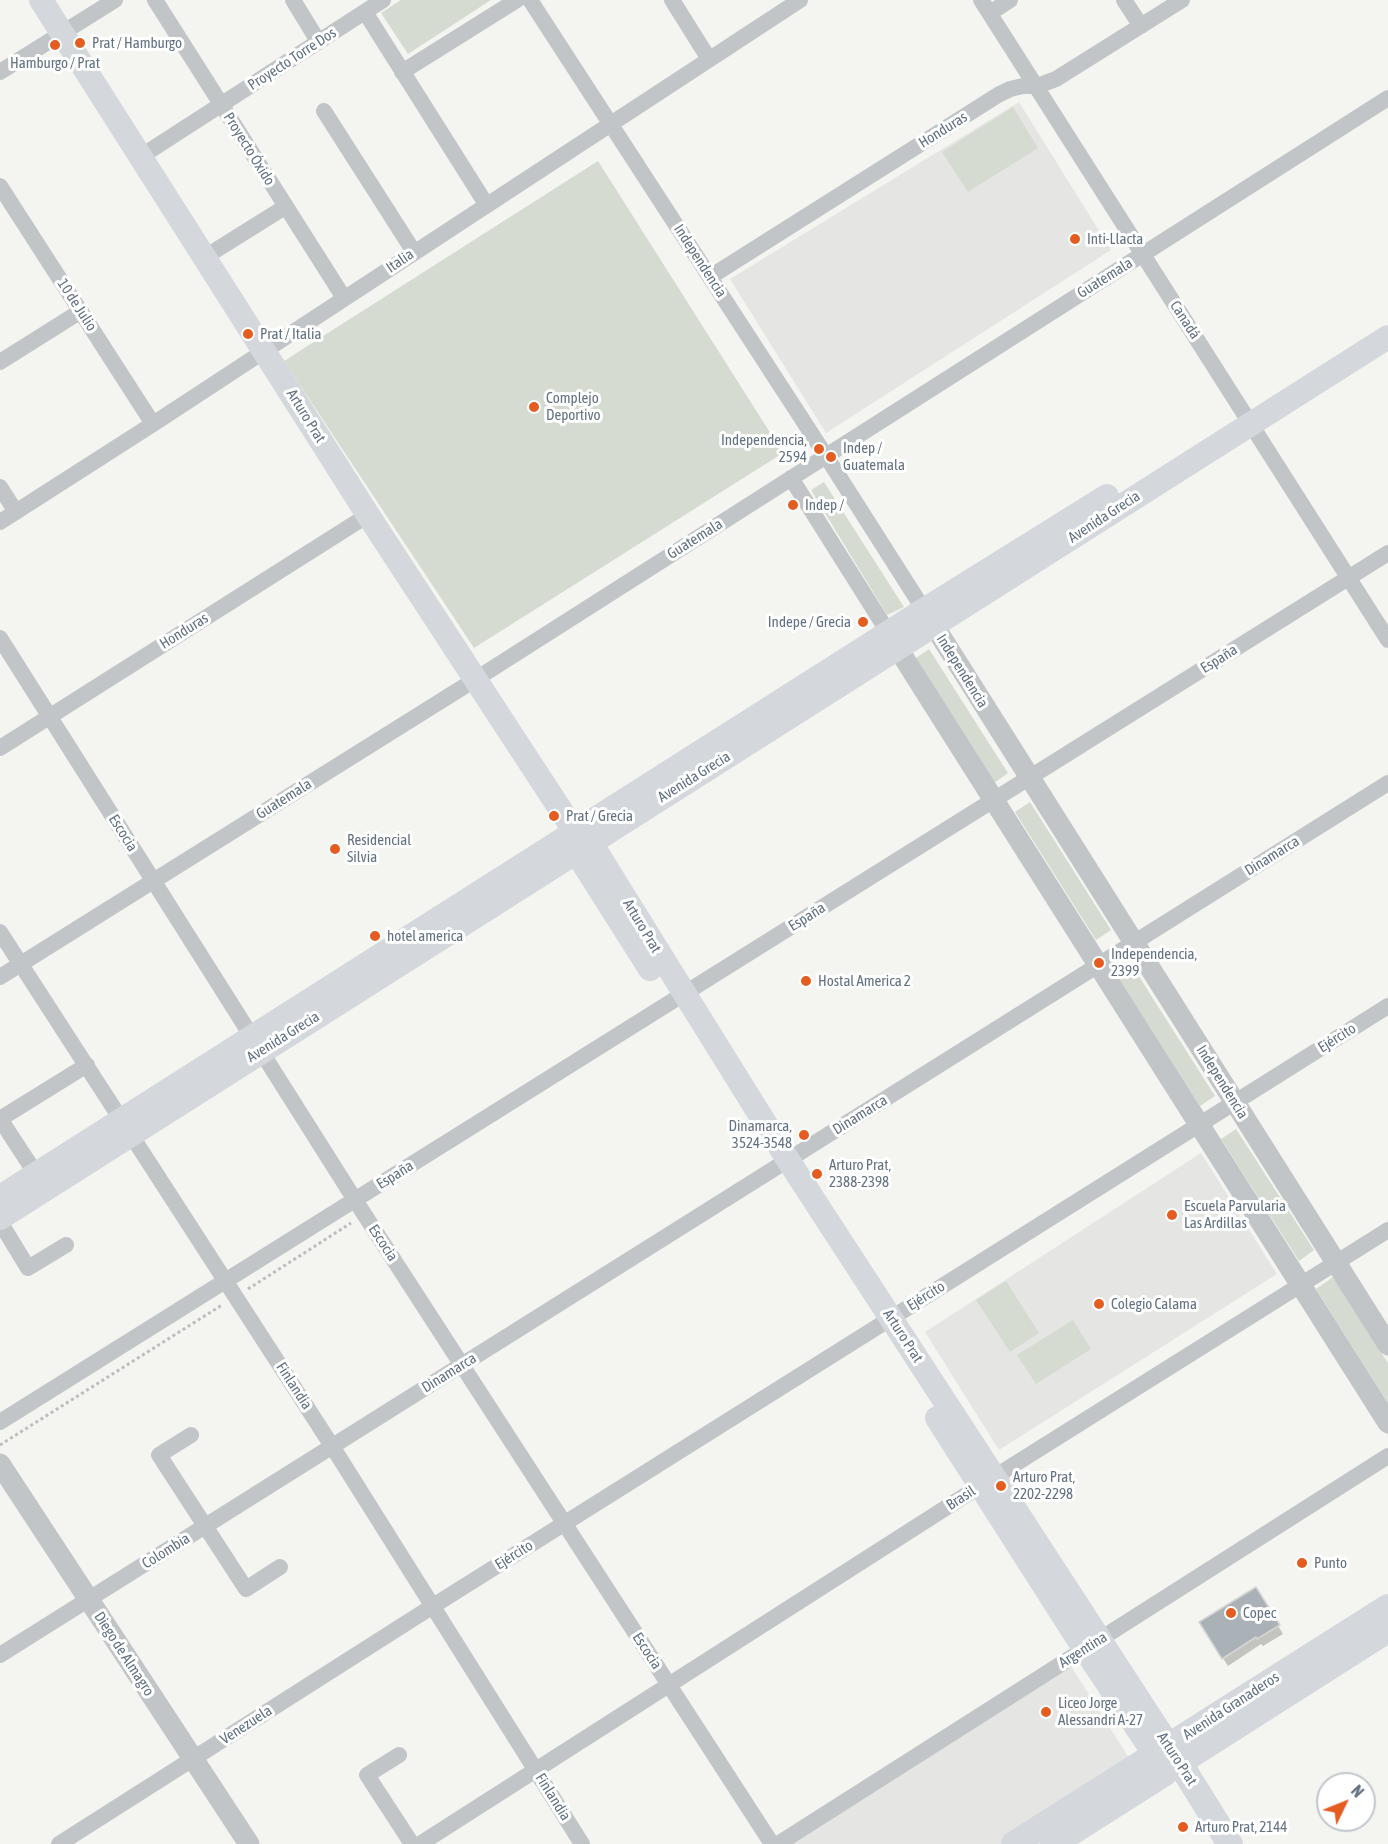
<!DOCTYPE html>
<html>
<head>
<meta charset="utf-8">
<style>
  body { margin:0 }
  #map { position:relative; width:1388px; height:1844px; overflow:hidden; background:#f4f5f0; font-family:"Asap Condensed",sans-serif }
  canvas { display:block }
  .north { position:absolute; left:1316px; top:1772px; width:60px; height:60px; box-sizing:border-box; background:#fff; border:2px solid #c1c7cd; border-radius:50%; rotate:47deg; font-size:16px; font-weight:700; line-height:24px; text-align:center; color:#637282 }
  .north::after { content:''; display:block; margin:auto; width:21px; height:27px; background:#e55c20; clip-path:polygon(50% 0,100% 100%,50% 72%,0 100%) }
</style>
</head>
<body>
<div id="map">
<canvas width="1388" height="1844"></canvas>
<div class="north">N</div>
</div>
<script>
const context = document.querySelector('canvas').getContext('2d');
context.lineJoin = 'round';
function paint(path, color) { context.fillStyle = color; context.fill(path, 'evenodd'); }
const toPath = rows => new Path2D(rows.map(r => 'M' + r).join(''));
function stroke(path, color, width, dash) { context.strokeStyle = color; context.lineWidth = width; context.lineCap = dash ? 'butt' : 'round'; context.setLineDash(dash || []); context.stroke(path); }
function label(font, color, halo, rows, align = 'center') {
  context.font = font + ' "Asap Condensed",sans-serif'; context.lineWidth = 6; context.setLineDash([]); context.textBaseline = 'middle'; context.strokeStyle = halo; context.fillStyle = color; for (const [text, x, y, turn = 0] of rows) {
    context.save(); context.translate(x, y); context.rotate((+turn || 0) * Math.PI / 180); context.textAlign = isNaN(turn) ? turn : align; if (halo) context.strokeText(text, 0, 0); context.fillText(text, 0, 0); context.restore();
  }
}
paint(toPath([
  [1019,102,1111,250,826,433,730,279],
  [1201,1153,1277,1274,999,1450,925,1332],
  [1069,1663,1131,1761,1002,1844,788,1844]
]), '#e5e6e4');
paint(toPath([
  [401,0,491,0,408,54,381,13],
  [1013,107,1038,148,968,192,942,152],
  [598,161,783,453,474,648,284,361],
  [824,482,904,607,887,615,811,490],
  [929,649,1008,773,994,783,916,658],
  [1030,802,1111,930,1096,940,1015,812],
  [1133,967,1215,1096,1200,1106,1118,977],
  [1236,1129,1314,1250,1299,1261,1221,1139],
  [1333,1277,1388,1363,1388,1403,1316,1289],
  [1006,1281,1039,1333,1010,1352,976,1300],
  [1073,1320,1091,1349,1036,1384,1017,1355]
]), '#d5dbd1');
paint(toPath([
  [1256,1589,1283,1634,1263,1646,1261,1644,1228,1666,1205,1631]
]), '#0003');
const building = toPath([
  [1256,1587,1280,1625,1257,1639,1256,1637,1222,1659,1199,1622,1256,1587]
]);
paint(building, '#aab1b7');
stroke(building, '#d5d6d3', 1.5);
stroke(toPath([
  [248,1289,351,1223],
  [0,1445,222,1305]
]), '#bbbdbf', 3, [3, 3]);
stroke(toPath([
  [155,0,344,298],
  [293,0,318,41],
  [530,0,826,456,924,610],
  [672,0,709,59],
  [981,0,1388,640],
  [1124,0,1141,26],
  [365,12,486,204],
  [990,13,1010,0],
  [0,72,115,0],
  [402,72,517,0],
  [324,111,414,252],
  [140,157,383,0],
  [0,186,153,424],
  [205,257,285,207],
  [710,277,998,95,1010,89,1023,86,1037,86,1056,79,1182,0],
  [0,362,81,311],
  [791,478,888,632],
  [0,487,16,512],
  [0,522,153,424,800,0],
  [0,638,355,1200,772,1844],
  [0,748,368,515],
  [0,932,332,1446,582,1844],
  [0,977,476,679,1388,98],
  [0,1119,87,1065],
  [0,1119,36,1174],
  [0,1222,28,1268,66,1245],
  [0,1422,1388,553],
  [191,1435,159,1455,246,1589,280,1567],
  [0,1655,1388,783],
  [399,1755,367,1775,412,1844],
  [59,1844,433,1606,1388,1006],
  [420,1844,980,1486,1388,1230],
  [778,1844,1388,1456]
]), '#c1c5c8', 16);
stroke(toPath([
  [926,613,1388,1345],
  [890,636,1388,1423],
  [0,1464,249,1844]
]), '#c1c5c8', 21);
stroke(toPath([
  [41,0,368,515,566,818,574,831,591,843,788,1160,1169,1746],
  [575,837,576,852,650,969],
  [0,1197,924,610,1107,496],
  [0,1218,1388,337],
  [937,1418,1078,1639,1155,1755],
  [1165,1773,1388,1631]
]), '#d4d8dc', 24);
stroke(toPath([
  [1169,1746,1230,1844],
  [1014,1844,1388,1607],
  [1053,1844,1165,1773]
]), '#d4d8dc', 26);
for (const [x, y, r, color] of [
  [80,43,6,"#e55c20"],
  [55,45,6,"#e55c20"],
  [1075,239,6,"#e55c20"],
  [248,334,6,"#e55c20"],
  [534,407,6,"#e55c20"],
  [819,449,6,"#e55c20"],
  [831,457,6,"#e55c20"],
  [793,505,6,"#e55c20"],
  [863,622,6,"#e55c20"],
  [554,816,6,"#e55c20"],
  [335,849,6,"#e55c20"],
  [375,936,6,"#e55c20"],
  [1099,963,6,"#e55c20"],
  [806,981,6,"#e55c20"],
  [804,1135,6,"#e55c20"],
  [817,1174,6,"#e55c20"],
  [1172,1215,6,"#e55c20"],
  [1099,1304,6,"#e55c20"],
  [1001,1486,6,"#e55c20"],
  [1302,1563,6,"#e55c20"],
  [1231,1613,6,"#e55c20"],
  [1046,1712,6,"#e55c20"],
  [1183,1827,6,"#e55c20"]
]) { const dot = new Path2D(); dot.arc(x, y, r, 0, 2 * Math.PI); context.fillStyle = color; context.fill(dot); stroke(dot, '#fff', 2); }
label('15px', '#637282', '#fff', [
  ["Prat / Hamburgo",92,43],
  ["Hamburgo / Prat",55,63,"center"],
  ["Inti-Llacta",1087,239],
  ["Prat / Italia",260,334],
  ["Complejo",546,398],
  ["Deportivo",546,415],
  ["Independencia,",807,440,"right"],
  ["2594",807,457,"right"],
  ["Indep /",843,448],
  ["Guatemala",843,465],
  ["Indep /",805,505],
  ["Indepe / Grecia",851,622,"right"],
  ["Prat / Grecia",566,816],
  ["Residencial",347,840],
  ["Silvia",347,857],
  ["hotel america",387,936],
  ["Independencia,",1111,954],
  ["2399",1111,971],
  ["Hostal America 2",818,981],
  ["Dinamarca,",792,1126,"right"],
  ["3524-3548",792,1143,"right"],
  ["Arturo Prat,",829,1165],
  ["2388-2398",829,1182],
  ["Escuela Parvularia",1184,1206],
  ["Las Ardillas",1184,1223],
  ["Colegio Calama",1111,1304],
  ["Arturo Prat,",1013,1477],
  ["2202-2298",1013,1494],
  ["Punto",1314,1563],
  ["Copec",1243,1613],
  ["Liceo Jorge",1058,1703],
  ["Alessandri A-27",1058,1720],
  ["Arturo Prat, 2144",1195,1827]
], 'left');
label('15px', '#637282', '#fff', [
  ["Proyecto Torre Dos",292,59,-33],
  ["Honduras",943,130,-32],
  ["Proyecto Óxido",249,149,58],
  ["Italia",400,261,-34],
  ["Independencia",700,261,57],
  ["Guatemala",1105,278,-32],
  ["10 de Julio",77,305,57],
  ["Canadá",1185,320,57],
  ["Arturo Prat",306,416,58],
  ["Avenida Grecia",1104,517,-33],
  ["Guatemala",695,539,-32],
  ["Honduras",184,631,-32],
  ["España",1219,659,-32],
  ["Independencia",962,671,58],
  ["Avenida Grecia",694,777,-32],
  ["Guatemala",284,799,-32],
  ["Escocia",123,833,58],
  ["Dinamarca",1272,856,-32],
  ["España",807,917,-32],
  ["Arturo Prat",642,926,59],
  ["Avenida Grecia",283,1037,-32],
  ["Ejército",1337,1038,-32],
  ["Independencia",1222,1082,58],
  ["Dinamarca",860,1115,-32],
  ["España",395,1175,-32],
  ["Escocia",383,1243,57],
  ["Ejército",926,1296,-32],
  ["Arturo Prat",903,1336,57],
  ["Dinamarca",449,1373,-32],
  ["Finlandia",294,1386,57],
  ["Brasil",961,1498,-33],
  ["Colombia",166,1551,-32],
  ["Ejército",514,1555,-32],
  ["Argentina",1083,1650,-32],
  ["Escocia",647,1651,57],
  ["Diego de Almagro",124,1654,57],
  ["Avenida Granaderos",1231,1706,-33],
  ["Venezuela",246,1725,-33],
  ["Arturo Prat",1177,1759,57],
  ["Finlandia",553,1797,58]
]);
</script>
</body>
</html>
